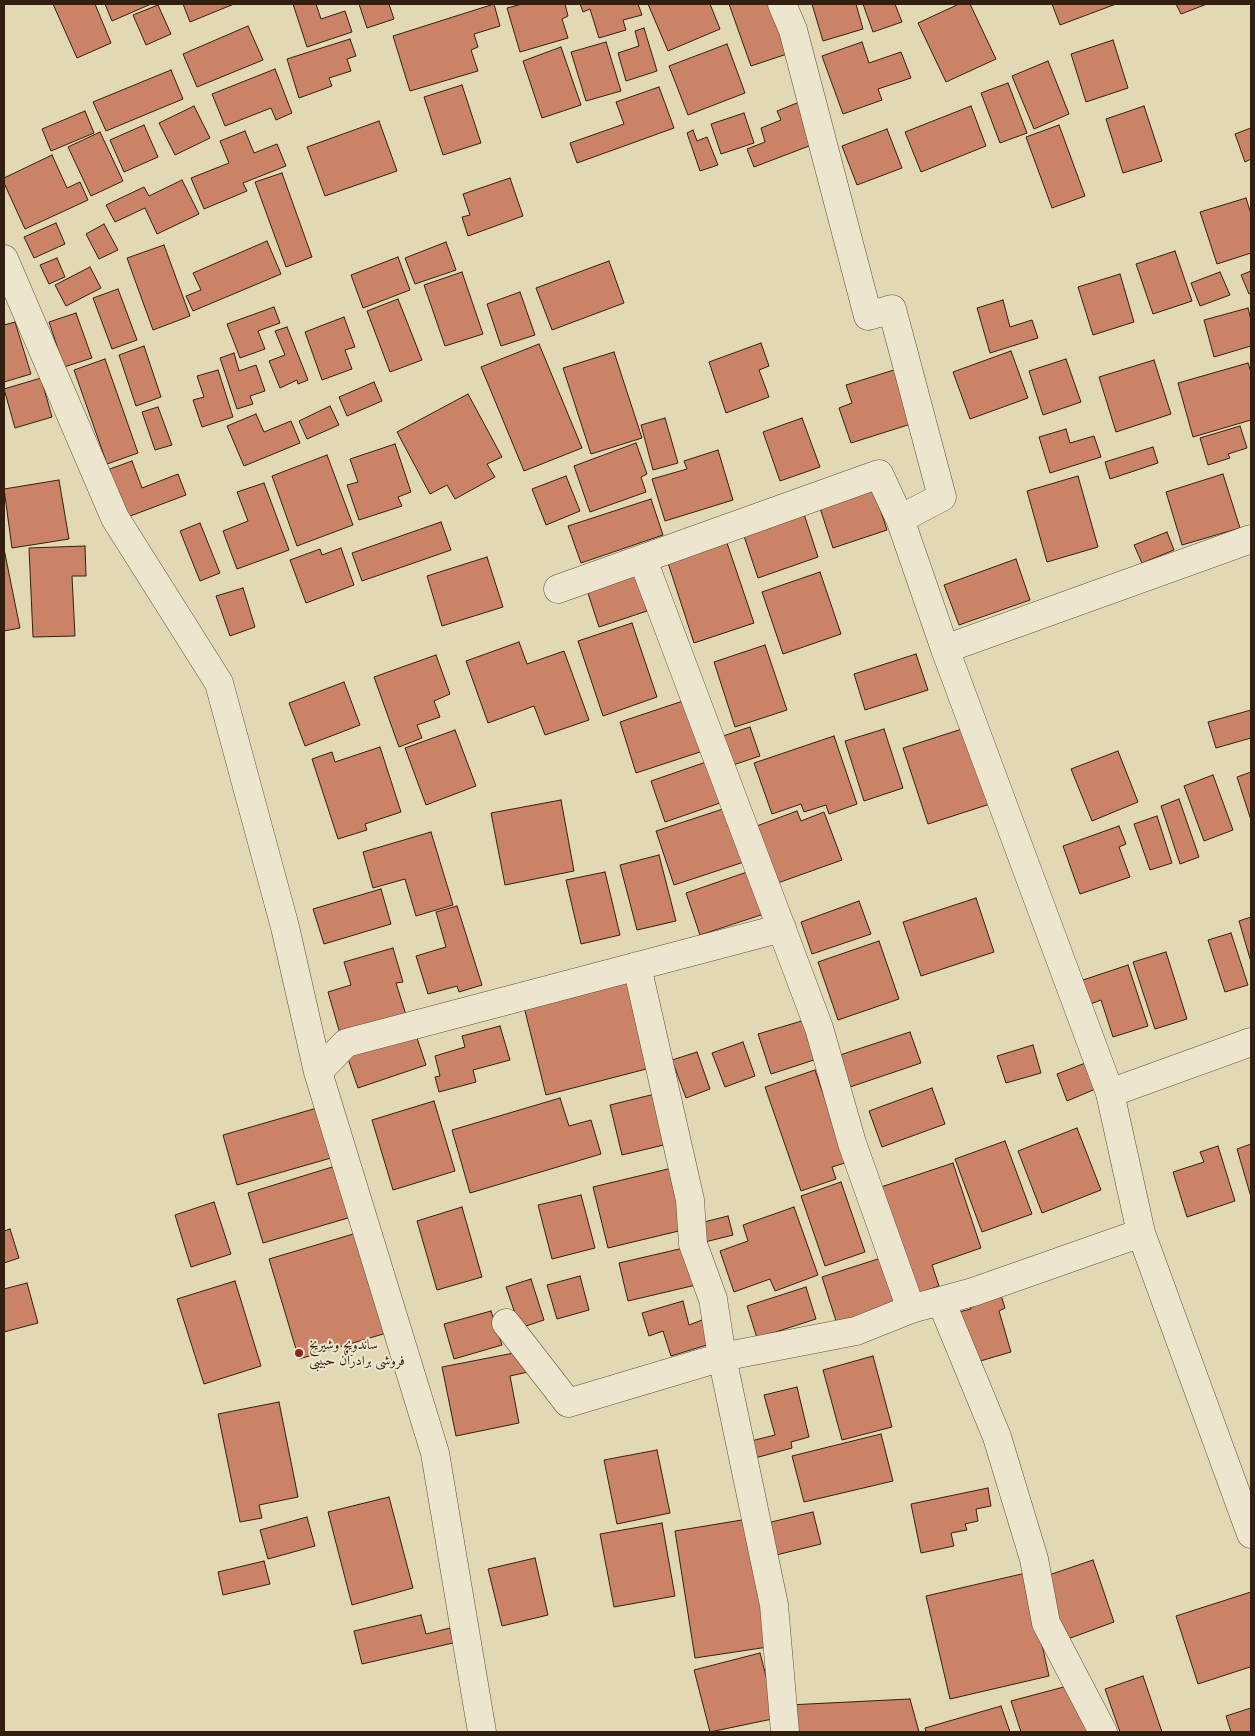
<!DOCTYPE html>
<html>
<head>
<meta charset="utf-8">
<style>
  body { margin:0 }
  #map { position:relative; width:1255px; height:1736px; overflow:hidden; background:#e2d9b4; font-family:"Libre Caslon Text",serif }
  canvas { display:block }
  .frame { position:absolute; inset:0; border:5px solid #331f0f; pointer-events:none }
</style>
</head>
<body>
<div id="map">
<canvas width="1255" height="1736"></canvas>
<div class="frame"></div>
</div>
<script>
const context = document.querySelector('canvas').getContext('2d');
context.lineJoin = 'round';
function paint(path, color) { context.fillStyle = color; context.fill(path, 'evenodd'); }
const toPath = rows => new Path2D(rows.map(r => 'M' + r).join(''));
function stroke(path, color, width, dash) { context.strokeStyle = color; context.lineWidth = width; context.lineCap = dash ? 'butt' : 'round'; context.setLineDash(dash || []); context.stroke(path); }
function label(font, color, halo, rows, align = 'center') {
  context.font = font + ' "Libre Caslon Text",Amiri,serif'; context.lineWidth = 4; context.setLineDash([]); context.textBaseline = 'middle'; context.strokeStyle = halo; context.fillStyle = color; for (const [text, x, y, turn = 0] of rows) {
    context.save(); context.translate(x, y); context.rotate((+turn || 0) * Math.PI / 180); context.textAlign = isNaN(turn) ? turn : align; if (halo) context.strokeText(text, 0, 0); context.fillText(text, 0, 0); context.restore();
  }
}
const building = toPath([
  [53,4,95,4,111,43,77,58,53,4],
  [105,4,151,4,112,21,105,4],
  [183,4,234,4,190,22,183,4],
  [293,4,316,4,321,19,345,11,352,32,307,47,293,4],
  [359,4,389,4,394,19,367,28,359,4],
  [494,4,500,26,474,34,478,47,471,50,478,71,410,91,393,36,494,4],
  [522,4,565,4,568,16,562,19,568,38,520,52,507,8,522,4],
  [580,4,638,4,642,15,623,20,626,30,599,38,590,9,583,12,580,4],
  [648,4,710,4,720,29,668,51,648,4],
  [729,4,770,4,787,54,751,66,729,4],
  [812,4,856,4,863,29,823,41,812,4],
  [863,4,895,4,902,22,873,32,863,4],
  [959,4,970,4,996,59,946,82,918,23,959,4],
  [1052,4,1116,4,1060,25,1052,4],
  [1176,4,1207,4,1181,14,1176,4],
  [158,5,171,34,146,45,133,15,158,5],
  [248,26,263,60,197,87,183,54,248,26],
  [644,28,657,71,626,81,618,53,639,46,635,31,644,28],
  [350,39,356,56,347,59,351,71,329,78,332,86,299,98,287,59,350,39],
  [1113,40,1128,88,1086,102,1071,54,1113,40],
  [606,42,621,91,586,101,571,52,606,42],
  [862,42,869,63,901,52,911,78,878,89,882,100,843,114,822,56,862,42],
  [727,44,745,93,688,115,669,66,727,44],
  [561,47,581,105,542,118,523,61,561,47],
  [1048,61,1069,114,1034,129,1012,76,1048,61],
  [275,69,292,113,276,120,271,108,225,126,212,94,275,69],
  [171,70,183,99,106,131,93,102,171,70],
  [1008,83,1027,133,1000,143,981,93,1008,83],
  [462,85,481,143,443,155,424,97,462,85],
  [659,87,674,128,577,163,570,143,624,124,616,102,659,87],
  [802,101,817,143,754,167,747,149,765,142,761,128,781,120,777,111,802,101],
  [194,106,210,138,175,155,159,123,194,106],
  [971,106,986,146,921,172,905,132,971,106],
  [1144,106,1162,161,1123,173,1106,119,1144,106],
  [85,111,94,133,51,151,42,129,85,111],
  [744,113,754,143,721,154,711,124,744,113],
  [379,121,397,171,325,196,307,147,379,121],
  [144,125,158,157,124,172,110,140,144,125],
  [1059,125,1085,196,1052,208,1026,137,1059,125],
  [1251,128,1251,159,1245,162,1235,134,1251,128],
  [887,129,902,168,857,185,842,146,887,129],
  [693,130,697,141,707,137,718,165,700,171,687,133,693,130],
  [245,131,254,153,277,144,286,166,243,183,247,191,204,209,191,178,229,163,220,141,245,131],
  [100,132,123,181,91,196,68,147,100,132],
  [52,155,67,188,80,182,88,200,25,229,4,183,4,178,52,155],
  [282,173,312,257,286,267,255,182,282,173],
  [510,178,523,216,468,236,462,217,470,215,463,194,510,178],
  [182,180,199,214,157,234,145,208,115,222,106,205,144,187,149,196,182,180],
  [1246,198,1251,214,1251,253,1217,264,1200,212,1246,198],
  [56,223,65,244,34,258,24,237,56,223],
  [104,224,118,250,99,259,86,234,104,224],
  [267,241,281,274,193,311,186,296,201,290,193,273,267,241],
  [446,242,456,270,415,284,405,258,446,242],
  [164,245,190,316,153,330,127,258,164,245],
  [1175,251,1192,301,1153,314,1136,264,1175,251],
  [398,257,410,290,363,308,351,275,398,257],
  [57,258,65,277,49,284,40,265,57,258],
  [609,261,624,303,552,330,536,288,609,261],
  [90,267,101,288,66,306,55,285,90,267],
  [1251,271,1251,293,1249,294,1241,275,1251,271],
  [462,272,483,334,445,346,424,285,462,272],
  [1220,272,1230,295,1200,306,1191,283,1220,272],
  [1120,274,1134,322,1093,335,1078,287,1120,274],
  [118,289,137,340,112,349,93,298,118,289],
  [520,292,535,335,501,346,487,304,520,292],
  [398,299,422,360,390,372,367,311,398,299],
  [1003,300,1010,327,1032,320,1038,338,990,353,977,308,1003,300],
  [274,307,280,323,258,331,265,349,240,358,227,324,274,307],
  [1248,308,1251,320,1251,346,1214,357,1204,320,1248,308],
  [76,313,92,358,64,367,49,322,76,313],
  [344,317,355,347,345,350,352,369,322,380,305,332,344,317],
  [15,322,31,374,4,382,4,325,15,322],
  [287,327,308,380,298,384,297,380,280,388,269,361,285,355,275,331,287,327],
  [761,343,769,366,759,370,769,397,726,413,709,362,761,343],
  [539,344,582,448,524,471,481,367,539,344],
  [144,346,161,397,136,406,119,355,144,346],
  [1011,351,1028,398,970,419,953,372,1011,351],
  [614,352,642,438,591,454,563,368,614,352],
  [234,353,239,371,256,365,265,391,250,396,253,404,237,409,220,358,234,353],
  [105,359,138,453,107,464,74,370,105,359],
  [1066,359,1081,402,1043,415,1029,371,1066,359],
  [1154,360,1171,414,1116,432,1099,377,1154,360],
  [1248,363,1251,372,1251,420,1193,437,1178,383,1248,363],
  [897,369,914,423,851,443,839,408,852,403,846,385,897,369],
  [218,370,233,417,202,427,193,400,204,397,197,376,218,370],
  [41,378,52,417,15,428,4,389,41,378],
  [374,382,382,401,347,416,339,397,374,382],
  [468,394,502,457,487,464,495,477,455,499,447,485,430,494,397,432,468,394],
  [330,406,339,425,307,439,299,421,330,406],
  [158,407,172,445,155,450,142,412,158,407],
  [256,414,264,432,291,421,300,443,244,466,227,426,256,414],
  [665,418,678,463,653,470,641,425,665,418],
  [802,418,820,467,780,481,763,432,802,418],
  [1240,426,1247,448,1228,454,1230,458,1208,465,1200,438,1240,426],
  [1066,429,1070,443,1094,436,1101,457,1050,473,1039,437,1066,429],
  [636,443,647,474,641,477,646,492,590,512,574,466,636,443],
  [395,444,411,492,398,497,402,506,359,520,347,485,358,482,350,459,395,444],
  [1153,447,1158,463,1110,479,1105,462,1153,447],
  [718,450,733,500,665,521,652,479,687,469,684,461,718,450],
  [327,455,353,525,297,546,272,476,327,455],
  [132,461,142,488,178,474,186,495,125,518,107,470,132,461],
  [1223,474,1240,528,1182,545,1166,492,1223,474],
  [566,476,580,511,546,525,532,489,566,476],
  [1078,476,1098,547,1047,562,1027,491,1078,476],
  [59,480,69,539,12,548,4,489,59,480],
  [264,483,289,550,237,569,223,531,248,521,237,492,264,483],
  [872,484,887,530,833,548,820,508,872,484],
  [651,499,663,535,581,563,568,526,651,499],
  [804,514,818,557,758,578,743,533,804,514],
  [441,522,451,550,362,581,352,553,441,522],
  [200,523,220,573,200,581,180,531,200,523],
  [1167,532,1174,550,1142,563,1134,545,1167,532],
  [727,543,754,623,694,643,668,563,727,543],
  [85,546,86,576,72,576,75,636,33,637,29,548,85,546],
  [341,548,354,585,306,603,290,560,320,549,322,555,341,548],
  [4,549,20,628,4,631,4,549],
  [487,557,503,607,442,626,427,576,487,557],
  [1016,559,1030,600,959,625,944,585,1016,559],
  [633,568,647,611,599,627,585,584,633,568],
  [820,572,841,634,783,654,762,592,820,572],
  [243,588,255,627,230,636,216,596,243,588],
  [632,623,657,697,603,716,578,641,632,623],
  [519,642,527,664,564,651,589,720,545,735,534,706,488,723,466,661,519,642],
  [765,645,787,710,735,727,714,662,765,645],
  [916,654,928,690,865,710,854,674,916,654],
  [436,655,450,694,434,701,440,717,417,725,422,738,399,747,374,677,436,655],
  [344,682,360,725,305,746,289,703,344,682],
  [686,700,703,751,636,773,620,722,686,700],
  [1251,710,1251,738,1216,748,1208,722,1251,710],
  [750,727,760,756,727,767,717,738,750,727],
  [965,728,990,804,928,824,903,748,965,728],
  [884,729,903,788,864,801,845,741,884,729],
  [455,730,476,786,426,805,405,748,455,730],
  [834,736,857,804,829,814,826,805,804,812,801,804,772,814,754,763,834,736],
  [380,747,401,812,365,824,367,830,338,839,312,759,332,752,335,762,380,747],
  [1118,751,1138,802,1092,821,1071,769,1118,751],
  [709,761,723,802,665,822,651,781,709,761],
  [1251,772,1251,820,1237,777,1251,772],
  [1213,775,1233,830,1204,841,1184,786,1213,775],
  [1179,799,1199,857,1180,864,1161,806,1179,799],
  [561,800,574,871,505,885,491,813,561,800],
  [726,808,744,862,674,885,656,831,726,808],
  [797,811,801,821,824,812,842,860,775,884,754,827,797,811],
  [1157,816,1172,863,1150,870,1134,824,1157,816],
  [1119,826,1126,844,1119,847,1130,877,1080,894,1063,846,1119,826],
  [431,832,453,905,416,916,405,879,373,888,363,852,431,832],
  [659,855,676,921,637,930,620,865,659,855],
  [750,871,764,914,700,935,686,893,750,871],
  [605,872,620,935,581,944,566,880,605,872],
  [381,889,391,924,324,944,313,909,381,889],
  [976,898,994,952,921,976,903,922,976,898],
  [859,901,871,934,812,954,801,922,859,901],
  [457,906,482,985,459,992,457,986,428,994,416,956,446,947,436,912,457,906],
  [1251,917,1251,962,1239,921,1251,917],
  [1231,933,1248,985,1225,992,1208,940,1231,933],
  [879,941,899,999,838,1020,818,962,879,941],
  [393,948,403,982,396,983,407,1018,341,1037,328,992,351,985,344,962,393,948],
  [1166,952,1187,1019,1155,1029,1133,962,1166,952],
  [1128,965,1148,1026,1113,1037,1101,1000,1088,1005,1080,981,1128,965],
  [631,980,654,1067,546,1095,524,1007,631,980],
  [805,1020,817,1059,771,1074,758,1034,805,1020],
  [500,1026,510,1060,473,1070,476,1082,439,1092,435,1077,440,1076,435,1056,465,1047,462,1036,500,1026],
  [414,1029,426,1065,358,1088,346,1053,414,1029],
  [910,1032,921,1063,850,1087,840,1055,910,1032],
  [743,1042,755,1076,725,1087,712,1053,743,1042],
  [1033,1045,1041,1073,1006,1083,997,1056,1033,1045],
  [697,1052,710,1089,686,1098,672,1060,697,1052],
  [1088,1062,1098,1088,1067,1101,1057,1074,1088,1062],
  [815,1070,837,1134,854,1160,832,1167,836,1179,801,1191,765,1087,815,1070],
  [932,1088,945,1124,882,1147,869,1111,932,1088],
  [659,1093,672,1143,622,1155,610,1105,659,1093],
  [560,1098,569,1126,591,1120,601,1154,470,1193,452,1130,560,1098],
  [434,1101,455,1171,393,1190,372,1120,434,1101],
  [324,1106,338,1156,237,1185,223,1135,324,1106],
  [1077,1128,1101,1190,1042,1213,1018,1151,1077,1128],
  [1005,1141,1032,1214,982,1232,955,1159,1005,1141],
  [1251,1144,1251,1197,1237,1149,1251,1144],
  [1218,1146,1235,1201,1187,1217,1173,1172,1204,1162,1200,1152,1218,1146],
  [953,1163,981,1248,932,1265,939,1286,914,1295,878,1188,953,1163],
  [342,1164,358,1215,263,1243,248,1193,342,1164],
  [672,1168,687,1229,608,1248,593,1187,672,1168],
  [841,1182,865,1252,825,1266,801,1196,841,1182],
  [581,1195,595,1248,552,1259,538,1205,581,1195],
  [214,1202,231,1254,191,1267,175,1215,214,1202],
  [462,1207,482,1277,437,1290,417,1221,462,1207],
  [794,1207,818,1275,775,1291,770,1279,734,1292,720,1251,748,1241,743,1225,794,1207],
  [728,1216,733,1235,701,1243,696,1224,728,1216],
  [10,1229,19,1258,4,1263,4,1231,10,1229],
  [360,1232,390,1332,299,1359,269,1259,360,1232],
  [688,1247,696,1285,628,1301,619,1263,688,1247],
  [887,1256,902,1302,837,1324,822,1277,887,1256],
  [580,1276,589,1310,557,1319,547,1285,580,1276],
  [531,1279,544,1320,520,1328,506,1287,531,1279],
  [235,1281,261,1366,204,1384,177,1299,235,1281],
  [27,1283,38,1323,4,1332,4,1289,27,1283],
  [806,1287,816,1319,757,1338,747,1306,806,1287],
  [999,1289,1005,1308,999,1311,1011,1352,970,1364,955,1313,971,1309,968,1298,999,1289],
  [683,1301,689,1325,702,1320,710,1344,671,1356,663,1331,649,1336,642,1313,683,1301],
  [491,1311,502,1345,454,1359,444,1324,491,1311],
  [524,1351,528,1372,510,1376,519,1423,456,1436,442,1367,524,1351],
  [873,1356,892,1427,842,1440,823,1370,873,1356],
  [797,1387,809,1437,791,1442,792,1448,755,1458,751,1441,775,1435,764,1395,797,1387],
  [279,1402,298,1497,259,1505,262,1518,240,1522,218,1414,279,1402],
  [881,1434,893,1481,804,1502,792,1456,881,1434],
  [657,1450,670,1513,617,1524,604,1460,657,1450],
  [988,1488,991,1506,976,1509,978,1521,965,1524,967,1530,951,1533,954,1546,921,1553,911,1504,988,1488],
  [389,1497,413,1588,352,1605,328,1512,389,1497],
  [813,1512,821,1544,776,1555,767,1523,813,1512],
  [307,1517,315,1546,268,1559,260,1530,307,1517],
  [748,1519,768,1647,695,1658,675,1531,748,1519],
  [662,1523,675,1596,614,1607,600,1534,662,1523],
  [535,1558,548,1615,502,1626,488,1569,535,1558],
  [1093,1560,1114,1622,1065,1640,1043,1577,1093,1560],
  [264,1561,270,1584,223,1595,218,1572,264,1561],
  [1026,1573,1049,1676,950,1699,926,1596,1026,1573],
  [1251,1592,1251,1672,1250,1667,1198,1684,1176,1616,1251,1592],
  [421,1615,426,1634,450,1628,453,1643,362,1664,354,1631,421,1615],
  [760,1653,777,1718,710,1732,694,1670,760,1653],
  [1143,1676,1162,1732,1120,1732,1105,1689,1143,1676],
  [1075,1684,1095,1732,1021,1732,1011,1701,1075,1684],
  [910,1699,919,1732,793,1732,788,1705,910,1699],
  [1001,1706,1010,1732,926,1732,925,1728,1001,1706],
  [1251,1708,1251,1732,1231,1732,1226,1716,1251,1708]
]);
paint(building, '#cb8368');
stroke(building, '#331f0f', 1);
const minor = toPath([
  [782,4,793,30,868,316,892,309,942,497,900,519],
  [4,259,115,518,219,683,285,927,318,1072,435,1453,482,1732],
  [643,560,819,1028,852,1143,911,1309],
  [558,589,879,474,900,519,945,649,1110,1093,1141,1233,1251,1534],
  [945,649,1251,539],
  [637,966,690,1200,693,1244,713,1299,722,1357,774,1605,785,1732],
  [318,1072,346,1043,782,928],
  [1110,1093,1251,1042],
  [941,1301,997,1437,1034,1559,1046,1623,1103,1732],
  [506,1323,568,1403,722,1357,856,1331,911,1309,973,1292,1141,1233]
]);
stroke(minor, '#5f4e38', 29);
stroke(minor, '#ece6ce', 28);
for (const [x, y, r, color] of [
  [299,1353,5,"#8f2418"]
]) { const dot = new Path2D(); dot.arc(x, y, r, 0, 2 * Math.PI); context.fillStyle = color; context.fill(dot); stroke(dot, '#ece6ce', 2); }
label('14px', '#331f0f', '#ece6ce', [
  ["ساندویچ وشیریخ",309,1345],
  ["فروشی برادران حبیبی",309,1361]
], 'left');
</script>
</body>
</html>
